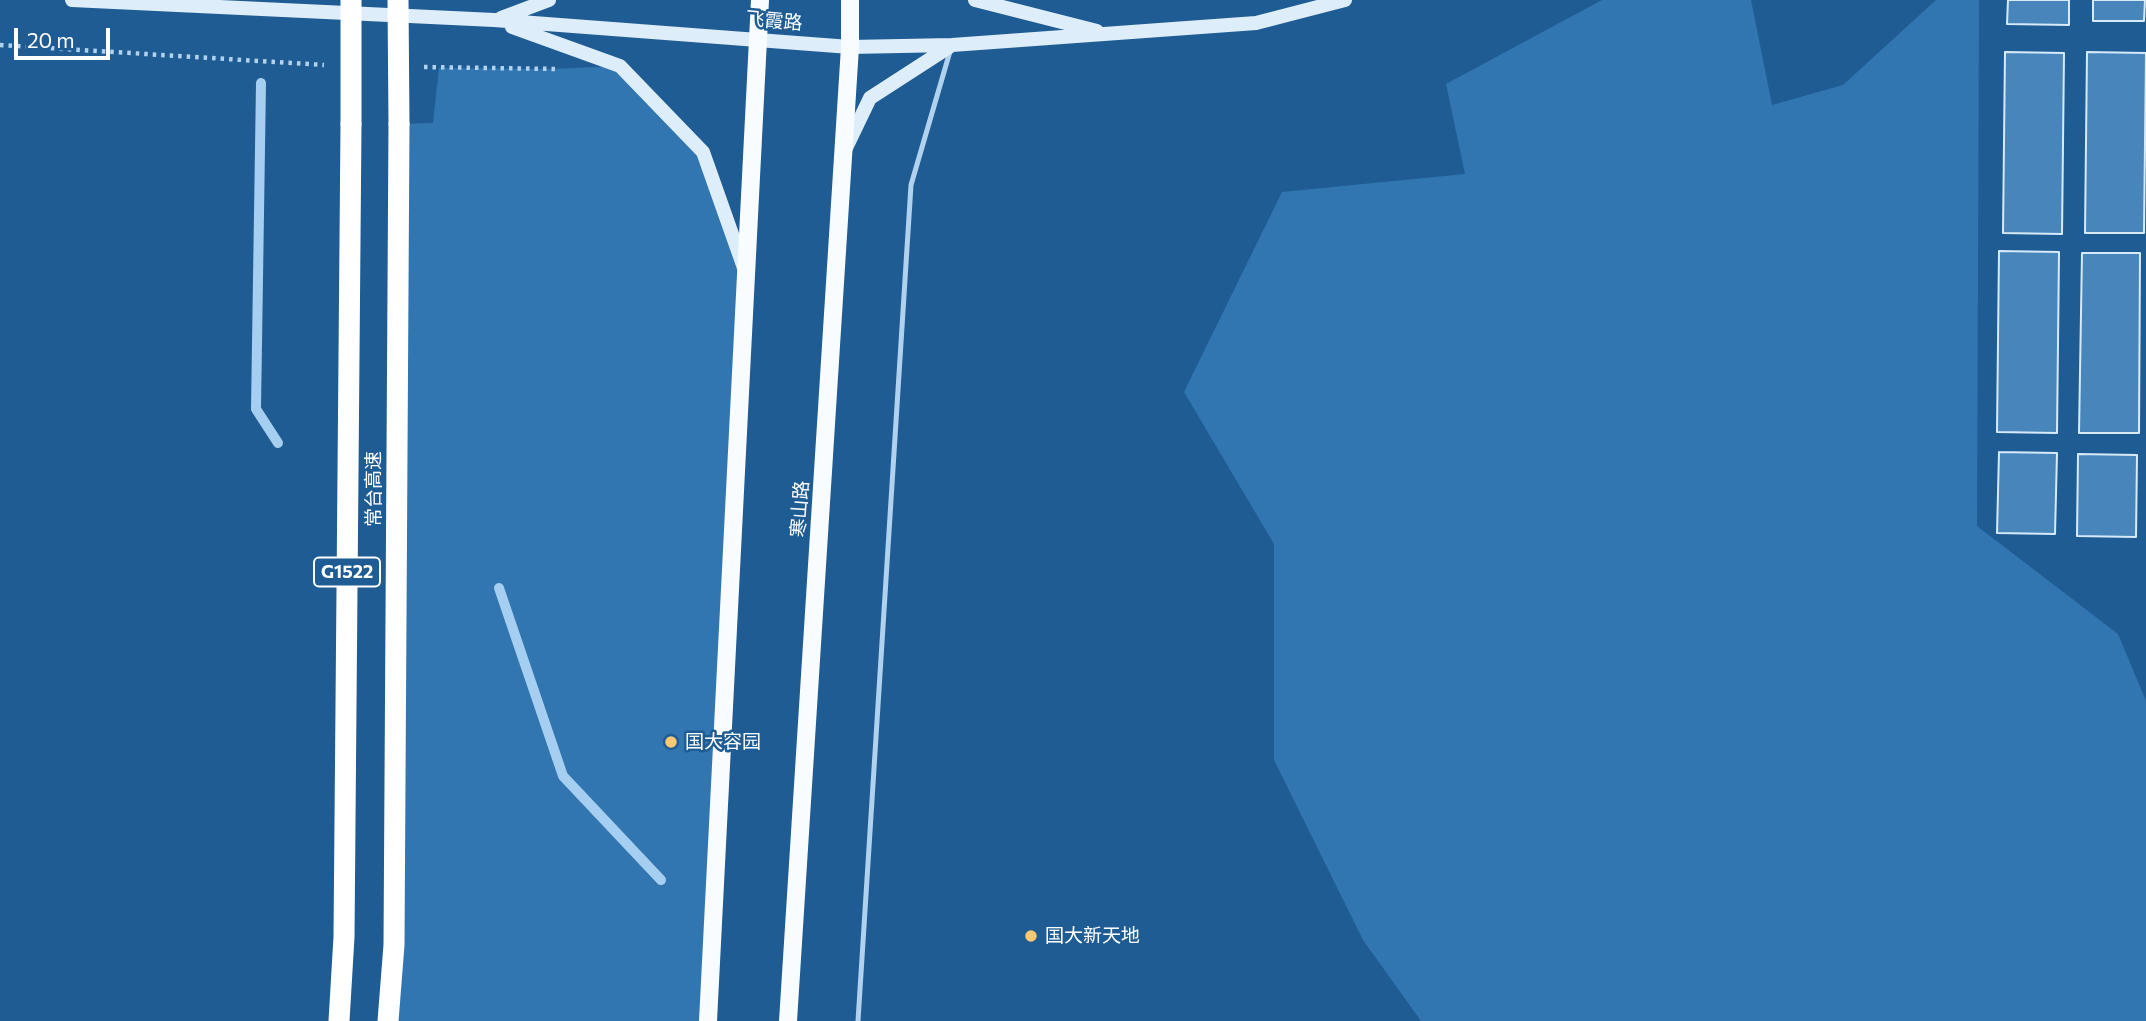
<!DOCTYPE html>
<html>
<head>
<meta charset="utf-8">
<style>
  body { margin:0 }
  #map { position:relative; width:2146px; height:1021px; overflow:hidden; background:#1f5c94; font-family:Commissioner,sans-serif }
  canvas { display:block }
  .scale { position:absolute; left:14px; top:28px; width:96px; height:32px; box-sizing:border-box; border:4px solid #fff; border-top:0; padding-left:9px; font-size:21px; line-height:24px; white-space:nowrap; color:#fff; -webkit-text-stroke:5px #1f5c94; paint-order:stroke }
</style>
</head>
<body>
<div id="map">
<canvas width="2146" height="1021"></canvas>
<div class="scale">20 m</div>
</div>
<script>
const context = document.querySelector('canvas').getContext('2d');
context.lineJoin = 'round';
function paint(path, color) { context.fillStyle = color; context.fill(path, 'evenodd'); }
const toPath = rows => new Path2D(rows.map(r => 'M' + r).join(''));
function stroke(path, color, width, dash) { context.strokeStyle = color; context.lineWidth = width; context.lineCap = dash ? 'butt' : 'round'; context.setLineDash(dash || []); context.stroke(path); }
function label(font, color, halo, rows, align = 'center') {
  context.font = font + ' Commissioner,"Noto Sans SC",sans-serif'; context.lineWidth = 5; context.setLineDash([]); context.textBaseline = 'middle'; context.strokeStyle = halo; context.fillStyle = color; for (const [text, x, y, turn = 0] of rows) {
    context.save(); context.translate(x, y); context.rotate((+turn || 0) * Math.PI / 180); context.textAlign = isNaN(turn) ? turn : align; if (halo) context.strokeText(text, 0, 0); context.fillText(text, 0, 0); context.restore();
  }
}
paint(toPath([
  [1602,0,1751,0,1772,105,1843,85,1936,0,1979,0,1977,526,2118,634,2146,701,2146,1021,1421,1021,1363,940,1274,760,1274,544,1184,392,1282,192,1465,174,1446,84],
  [620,66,703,152,747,275,708,1021,388,1021,399,124,433,123,439,68,552,69]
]), '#3276b1');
stroke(toPath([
  [261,83,256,409,278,443],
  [499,588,563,776,661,880]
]), '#a5cef0', 10);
const building = toPath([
  [2008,0,2069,0,2069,25,2007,24,2008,0],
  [2093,0,2145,0,2144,21,2093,21,2093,0],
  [2005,52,2064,53,2062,234,2003,233,2005,52],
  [2087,52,2146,53,2144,233,2085,233,2087,52],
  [1999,251,2059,252,2057,433,1997,432,1999,251],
  [2082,253,2140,253,2139,433,2079,433,2082,253],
  [1999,452,2057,453,2055,534,1997,533,1999,452],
  [2078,454,2137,455,2136,537,2077,536,2078,454]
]);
paint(building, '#4785ba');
stroke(building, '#d7eafa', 2);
stroke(toPath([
  [0,45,324,65],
  [424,67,555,69]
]), '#b1d2ee', 4.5, [3.5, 5]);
stroke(toPath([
  [858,1021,911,185,951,48]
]), '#b1d2ee', 5);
stroke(toPath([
  [72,0,494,20,850,47,952,45,1256,23,1345,0],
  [975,0,1097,31],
  [501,18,549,0],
  [512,27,620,66,703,152,744,268],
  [845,150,870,98,952,45]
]), '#deedfa', 14);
stroke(toPath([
  [708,1021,760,0],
  [788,1021,850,47,850,0]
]), '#f9fcff', 18);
stroke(toPath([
  [339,1021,344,937,351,124],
  [388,1021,394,945,399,124]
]), '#fff', 21);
stroke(toPath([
  [351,0,351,124],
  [398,0,399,124]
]), '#fff', 21);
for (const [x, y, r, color] of [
  [671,742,7,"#fcc872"],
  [1031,936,7,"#fcc872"]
]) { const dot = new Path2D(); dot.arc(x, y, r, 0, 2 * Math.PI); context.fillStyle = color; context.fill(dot); stroke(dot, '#1f5c94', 2.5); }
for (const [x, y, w] of [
  [347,572,66]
]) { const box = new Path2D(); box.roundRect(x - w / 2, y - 14.5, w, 29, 5); context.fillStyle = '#1f5c94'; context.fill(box); stroke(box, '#fff', 2); }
label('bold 18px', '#fff', null, [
  ["G1522",347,572]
]);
label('19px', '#fff', '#1f5c94', [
  ["飞霞路",774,21,5],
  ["常台高速",374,489,-90],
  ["寒山路",800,509,-86]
]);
label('19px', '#fff', '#1f5c94', [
  ["国大容园",685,742],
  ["国大新天地",1045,936]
], 'left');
</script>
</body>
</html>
